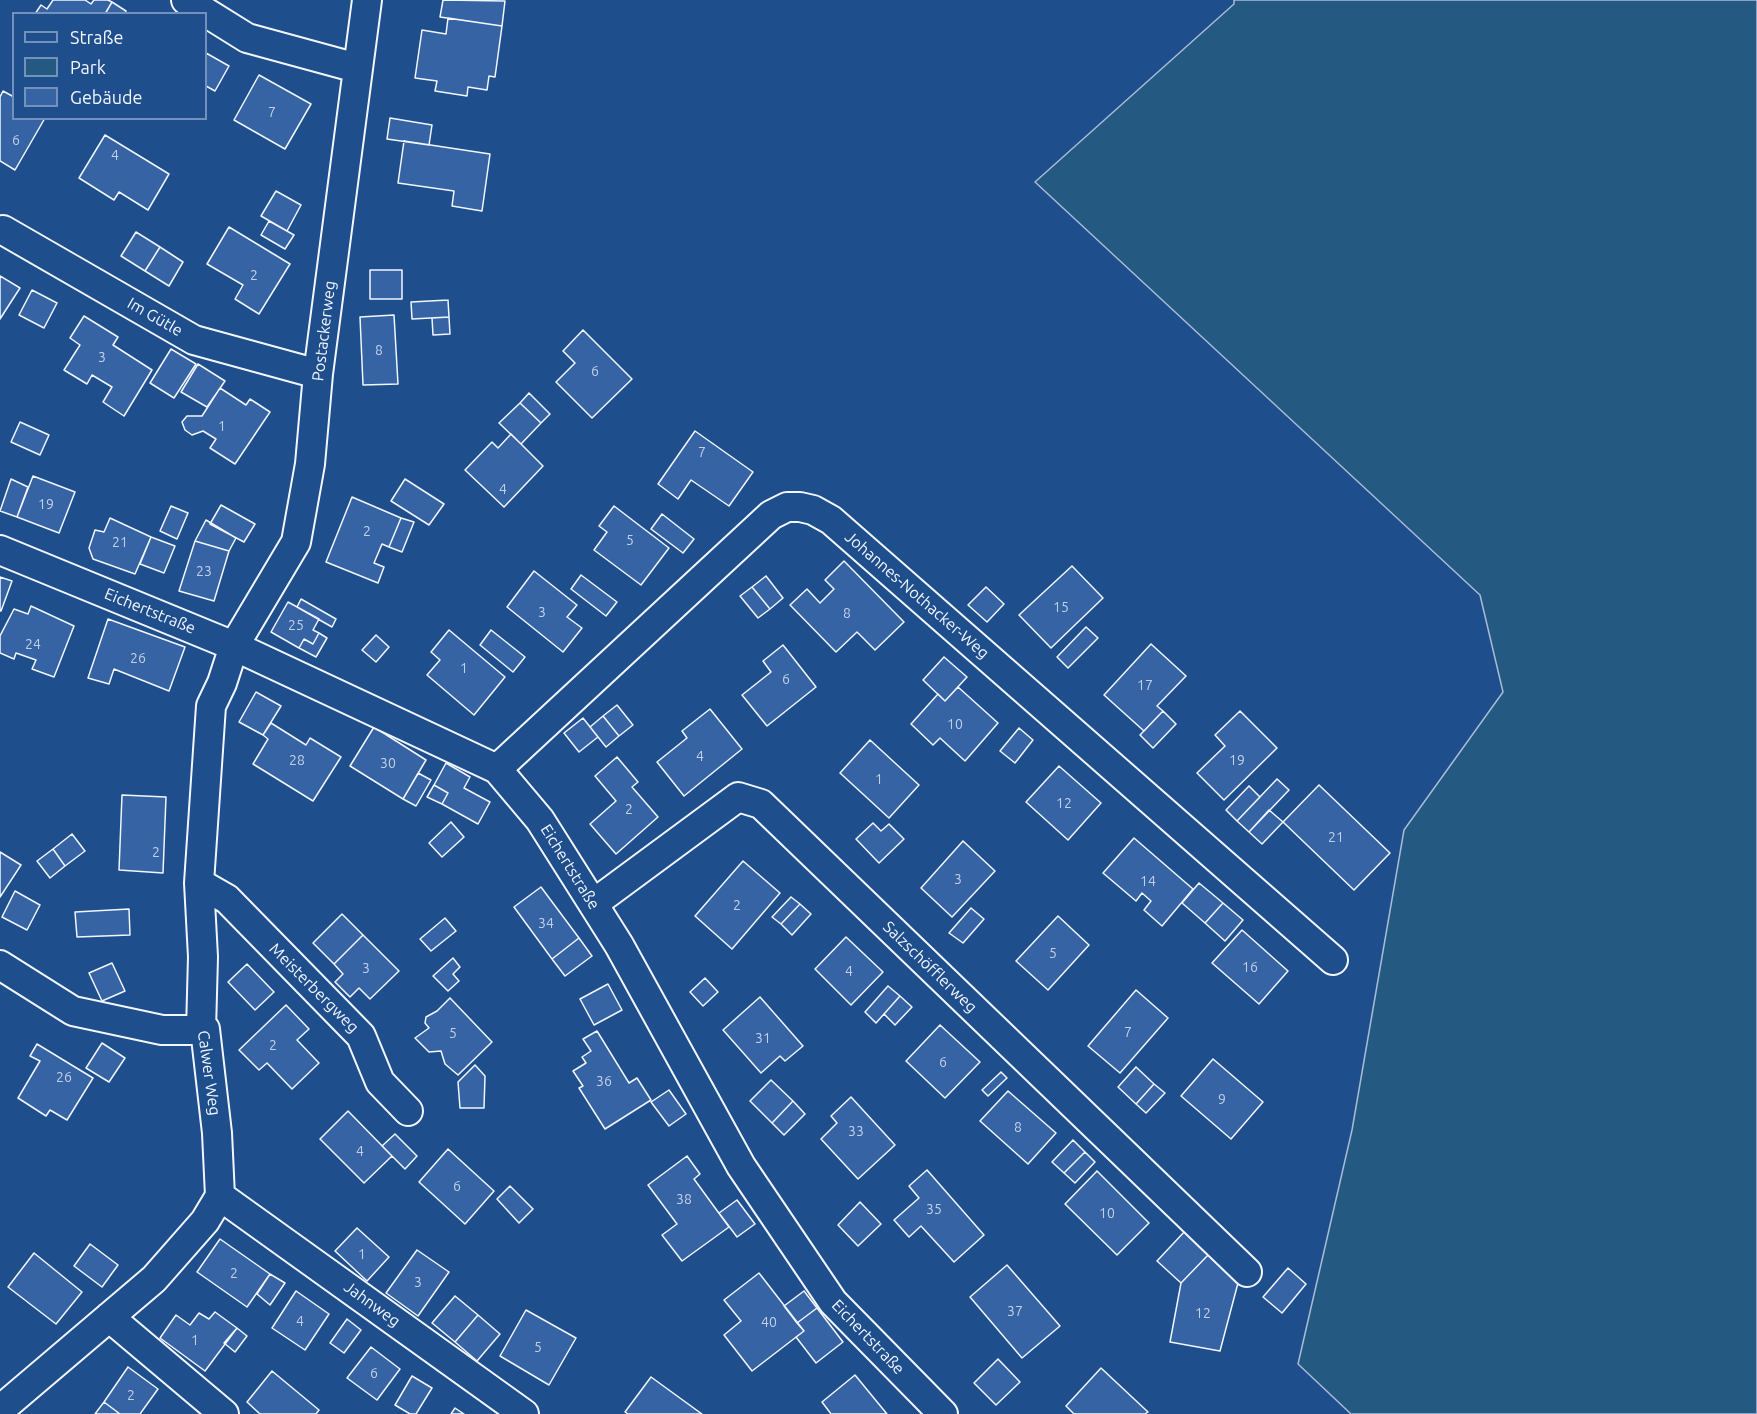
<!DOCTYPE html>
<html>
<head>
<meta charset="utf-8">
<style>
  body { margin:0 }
  #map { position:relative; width:1757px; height:1414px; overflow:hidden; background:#1f4e8c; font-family:Ubuntu,sans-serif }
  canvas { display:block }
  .legend { position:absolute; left:12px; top:12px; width:195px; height:108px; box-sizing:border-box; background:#1f4e8c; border:2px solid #7391ba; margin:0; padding:8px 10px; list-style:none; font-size:18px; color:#f2f6ff }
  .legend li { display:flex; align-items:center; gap:12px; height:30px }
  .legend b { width:30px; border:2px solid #7391ba }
</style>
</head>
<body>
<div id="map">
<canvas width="1757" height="1414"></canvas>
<ul class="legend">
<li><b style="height:8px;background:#1f4e8c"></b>Straße</li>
<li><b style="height:16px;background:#245a82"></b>Park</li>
<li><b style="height:16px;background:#3563a3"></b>Gebäude</li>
</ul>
</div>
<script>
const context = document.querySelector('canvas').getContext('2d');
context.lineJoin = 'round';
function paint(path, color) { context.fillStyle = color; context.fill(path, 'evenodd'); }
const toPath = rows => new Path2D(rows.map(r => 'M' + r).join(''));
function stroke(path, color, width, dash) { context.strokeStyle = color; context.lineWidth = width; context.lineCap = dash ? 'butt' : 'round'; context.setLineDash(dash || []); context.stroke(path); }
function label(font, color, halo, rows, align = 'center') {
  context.font = font + ' Ubuntu,sans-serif'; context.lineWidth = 4.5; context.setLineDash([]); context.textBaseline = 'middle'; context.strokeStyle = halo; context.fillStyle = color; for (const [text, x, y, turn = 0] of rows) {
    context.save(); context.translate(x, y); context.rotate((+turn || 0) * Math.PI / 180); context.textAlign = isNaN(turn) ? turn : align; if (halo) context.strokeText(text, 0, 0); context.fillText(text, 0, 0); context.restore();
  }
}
const green = toPath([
  [1234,0,1757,0,1757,1414,1351,1414,1298,1364,1352,1130,1404,830,1503,692,1480,595,1035,182,1234,4,1234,0]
]);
paint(green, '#245a82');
stroke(green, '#a8bbd7', 1.5);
const building = toPath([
  [53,0,85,0,91,4,94,0,108,0,112,2,105,14,35,14,41,5,47,9,53,0],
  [443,0,505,1,502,26,440,17,443,0],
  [112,2,126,11,125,14,105,14,112,2],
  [448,18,502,26,495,77,489,76,487,90,468,87,467,96,435,91,437,81,415,78,422,30,446,34,448,18],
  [206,53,229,66,215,91,206,86,206,53],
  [259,75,311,104,285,149,234,120,259,75],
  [3,91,14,97,14,118,45,118,15,170,0,161,0,97,3,91],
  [390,118,432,125,429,145,387,139,390,118],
  [105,135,169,174,148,210,119,192,114,200,79,178,105,135],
  [404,141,490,154,482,211,452,206,454,191,398,183,404,141],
  [276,191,301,205,287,231,261,216,276,191],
  [269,221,294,235,285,249,261,235,269,221],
  [229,227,290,264,259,314,235,299,243,285,207,264,229,227],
  [136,232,160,247,145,271,121,256,136,232],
  [160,247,183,262,169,286,145,271,160,247],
  [370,270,402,270,402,299,370,299,370,270],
  [0,276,20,288,0,319,0,276],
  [32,290,57,303,44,328,19,315,32,290],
  [448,300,449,317,412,319,411,302,448,300],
  [394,315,398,384,363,385,360,317,394,315],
  [84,316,118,337,113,345,152,370,124,416,103,402,112,387,92,375,87,384,64,370,80,345,70,338,84,316],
  [449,317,450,334,433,335,432,318,449,317],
  [583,330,632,379,592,418,556,382,575,363,563,351,583,330],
  [171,349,196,364,174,398,150,383,171,349],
  [198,364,225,381,207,407,181,392,198,364],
  [220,388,246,405,250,399,270,412,235,464,210,448,216,439,203,431,192,435,185,430,182,422,187,416,202,416,220,388],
  [529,393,550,414,541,423,520,403,529,393],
  [520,403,541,423,521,444,499,423,520,403],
  [20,422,49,435,40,455,11,442,20,422],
  [695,431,753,472,729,506,691,480,678,499,658,484,695,431],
  [511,434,543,466,504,507,465,470,492,442,498,448,511,434],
  [33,476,75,492,59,533,17,517,33,476],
  [11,479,28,487,17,517,0,511,11,479],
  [405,479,444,504,429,525,391,501,405,479],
  [352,497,401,518,389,547,382,544,374,563,384,567,378,583,326,562,352,497],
  [221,505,255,524,244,542,210,524,221,505],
  [171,506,188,513,177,539,160,531,171,506],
  [614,506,669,548,641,585,594,550,607,532,599,526,614,506],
  [662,514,694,539,683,553,651,529,662,514],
  [110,518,151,537,135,574,93,559,89,548,95,530,104,532,110,518],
  [401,518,414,522,402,552,389,547,401,518],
  [206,520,236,538,229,551,195,541,206,520],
  [151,537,175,546,164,573,140,564,151,537],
  [195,541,229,551,214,601,179,591,195,541],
  [844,561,904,622,875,650,857,632,836,652,790,605,807,589,820,603,834,589,825,580,844,561],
  [1072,566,1103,598,1051,648,1019,615,1072,566],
  [534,571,577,605,567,617,582,628,563,652,507,607,534,571],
  [581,575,617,602,606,616,571,589,581,575],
  [766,576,783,598,770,609,752,587,766,576],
  [0,577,12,581,1,611,0,611,0,577],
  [752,587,770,609,758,618,740,596,752,587],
  [986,587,1004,604,987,622,968,605,986,587],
  [301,599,336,619,332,627,297,607,301,599],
  [288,602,319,619,313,630,319,633,313,644,304,639,299,648,271,632,288,602],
  [31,606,74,626,54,677,32,669,36,660,16,653,14,659,0,653,0,636,14,609,28,614,31,606],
  [108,619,185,647,169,691,114,669,109,684,88,678,108,619],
  [1086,627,1098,638,1068,668,1057,657,1086,627],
  [449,630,505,677,474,715,427,675,440,660,431,652,449,630],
  [491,630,525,657,513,672,480,645,491,630],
  [319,633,327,638,316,657,299,648,304,639,313,644,319,633],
  [376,635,389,647,376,662,362,650,376,635],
  [1151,644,1186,676,1157,706,1163,711,1144,731,1104,695,1151,644],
  [783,645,816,687,767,726,742,695,771,672,763,661,783,645],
  [944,657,967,677,945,701,923,680,944,657],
  [958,687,998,723,965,761,940,738,933,745,911,724,938,694,945,701,958,687],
  [256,692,281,706,263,735,239,722,256,692],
  [617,705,633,725,619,736,603,716,617,705],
  [710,709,742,749,684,796,657,762,687,738,682,731,710,709],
  [1163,711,1176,724,1153,748,1140,735,1163,711],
  [1240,711,1277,748,1224,800,1197,773,1225,746,1215,735,1240,711],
  [603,716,619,736,606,747,590,727,603,716],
  [583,718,598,737,579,752,564,733,583,718],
  [271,723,306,745,310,738,341,757,313,801,253,764,268,739,263,735,271,723],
  [374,727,426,760,403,799,350,766,374,727],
  [1019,728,1033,740,1015,763,1000,751,1019,728],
  [870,740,919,785,889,818,840,773,870,740],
  [617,757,638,782,632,787,658,817,616,854,590,824,616,801,595,776,617,757],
  [446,763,470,777,464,788,490,802,478,824,442,804,448,793,434,785,446,763],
  [1059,766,1101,803,1068,840,1026,802,1059,766],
  [418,773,431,780,416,806,403,799,418,773],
  [1277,779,1289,790,1249,832,1237,821,1277,779],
  [434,785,448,793,442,804,427,797,434,785],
  [1319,785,1390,853,1354,890,1283,822,1319,785],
  [1249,786,1260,797,1237,821,1226,810,1249,786],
  [122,795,166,797,163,873,119,870,122,795],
  [1269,810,1283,822,1262,844,1249,832,1269,810],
  [451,822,464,837,442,857,429,843,451,822],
  [873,823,881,831,889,824,904,839,879,863,856,839,873,823],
  [72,834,85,851,65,866,53,849,72,834],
  [1134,838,1193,889,1162,926,1144,910,1151,901,1142,893,1136,901,1103,873,1134,838],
  [963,841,995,871,952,917,921,888,963,841],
  [53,849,65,866,50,878,37,861,53,849],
  [0,852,21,865,0,897,0,852],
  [743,861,780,893,732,949,695,916,743,861],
  [1199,883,1223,903,1205,923,1182,903,1199,883],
  [541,887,579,938,552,959,514,907,541,887],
  [15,891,40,905,27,930,2,917,15,891],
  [791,897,800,904,781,924,772,917,791,897],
  [1223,903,1243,920,1225,941,1205,923,1223,903],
  [800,904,811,914,792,935,781,924,800,904],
  [971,908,984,919,963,943,949,933,971,908],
  [129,909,130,935,77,937,75,912,129,909],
  [342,914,363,935,334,964,313,943,342,914],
  [1058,916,1089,945,1048,990,1016,961,1058,916],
  [445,918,456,931,431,951,420,939,445,918],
  [1242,930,1288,971,1259,1004,1212,963,1242,930],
  [363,935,399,971,370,999,359,988,350,997,335,982,343,974,334,964,363,935],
  [846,937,883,972,851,1005,815,969,846,937],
  [579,938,592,956,565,976,552,959,579,938],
  [453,958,460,967,453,974,459,981,448,991,433,976,453,958],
  [112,963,125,991,102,1001,89,973,112,963],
  [247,964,274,992,255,1010,228,982,247,964],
  [705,978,718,992,703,1006,690,992,705,978],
  [608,984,622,1010,594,1025,580,999,608,984],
  [888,986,900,996,876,1023,865,1012,888,986],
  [1136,990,1168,1018,1120,1073,1088,1046,1136,990],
  [900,996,912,1007,895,1025,884,1014,900,996],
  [760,997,803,1046,785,1061,780,1056,761,1073,723,1030,760,997],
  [450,998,492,1042,458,1075,445,1064,441,1051,429,1052,415,1038,429,1028,425,1023,426,1017,437,1011,450,998],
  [286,1005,309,1029,297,1040,319,1063,292,1089,267,1063,259,1070,239,1050,286,1005],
  [940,1025,980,1062,945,1098,906,1061,940,1025],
  [597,1031,629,1083,637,1078,651,1100,605,1129,579,1088,583,1086,573,1071,586,1063,582,1057,591,1051,583,1039,597,1031],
  [102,1043,125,1058,109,1082,86,1068,102,1043],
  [37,1044,93,1078,67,1120,50,1110,46,1116,18,1098,40,1061,30,1056,37,1044],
  [1213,1059,1263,1102,1231,1139,1181,1096,1213,1059],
  [475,1065,485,1076,484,1108,460,1108,458,1082,475,1065],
  [1136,1067,1154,1084,1136,1104,1118,1087,1136,1067],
  [1001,1072,1007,1078,988,1096,982,1090,1001,1072],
  [771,1080,793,1101,772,1123,750,1101,771,1080],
  [1154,1084,1165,1093,1146,1113,1136,1104,1154,1084],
  [669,1090,686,1114,669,1126,651,1102,669,1090],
  [1008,1091,1056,1133,1028,1164,980,1121,1008,1091],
  [851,1097,895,1145,858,1179,821,1139,837,1123,831,1116,851,1097],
  [793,1101,805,1114,784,1135,772,1123,793,1101],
  [348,1111,392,1156,364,1183,320,1139,348,1111],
  [395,1134,417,1156,405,1169,382,1146,395,1134],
  [1073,1140,1085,1152,1064,1173,1052,1162,1073,1140],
  [448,1149,494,1191,465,1224,419,1182,448,1149],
  [1085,1152,1095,1162,1075,1183,1064,1173,1085,1152],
  [687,1156,700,1174,694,1179,729,1227,682,1261,662,1235,677,1224,648,1185,687,1156],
  [927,1170,984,1235,954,1262,921,1226,909,1237,894,1220,919,1198,909,1186,927,1170],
  [1097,1171,1149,1223,1117,1255,1065,1204,1097,1171],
  [510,1186,533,1209,519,1223,497,1199,510,1186],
  [737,1200,755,1224,737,1237,719,1213,737,1200],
  [860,1202,881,1224,858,1246,838,1225,860,1202],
  [357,1228,389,1257,367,1281,335,1251,357,1228],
  [1186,1230,1210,1253,1181,1283,1157,1261,1186,1230],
  [220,1239,270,1274,247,1307,197,1272,220,1239],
  [90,1244,118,1265,102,1287,74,1266,90,1244],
  [417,1250,449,1272,418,1316,386,1293,417,1250],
  [34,1253,82,1292,56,1324,8,1287,34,1253],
  [1210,1253,1238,1283,1220,1351,1170,1342,1181,1283,1210,1253],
  [1007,1265,1060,1326,1022,1358,970,1297,1007,1265],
  [1288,1268,1306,1284,1282,1313,1263,1297,1288,1268],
  [759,1273,804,1331,752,1371,724,1335,741,1321,724,1300,759,1273],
  [270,1274,285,1283,270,1305,257,1294,270,1274],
  [296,1291,329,1314,305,1350,272,1328,296,1291],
  [804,1291,817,1308,797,1323,784,1306,804,1291],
  [455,1296,478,1315,455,1342,432,1323,455,1296],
  [817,1308,843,1342,816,1363,796,1337,804,1331,797,1323,817,1308],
  [526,1310,576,1338,549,1385,500,1356,526,1310],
  [215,1312,237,1328,205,1371,160,1338,176,1315,190,1325,199,1313,209,1319,215,1312],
  [478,1315,500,1334,477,1361,455,1342,478,1315],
  [347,1319,361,1330,344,1353,330,1343,347,1319],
  [237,1328,247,1336,235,1352,224,1343,237,1328],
  [371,1347,400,1369,377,1400,347,1378,371,1347],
  [998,1359,1020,1382,996,1405,974,1383,998,1359],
  [128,1367,158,1389,140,1414,120,1414,104,1402,128,1367],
  [1101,1368,1148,1412,1145,1414,1074,1414,1066,1406,1101,1368],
  [272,1371,319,1410,316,1414,260,1414,247,1402,272,1371],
  [855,1375,887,1414,831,1414,822,1402,855,1375],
  [412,1376,432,1388,416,1414,410,1414,395,1405,412,1376],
  [651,1377,702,1414,628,1414,625,1412,651,1377],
  [104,1402,120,1414,95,1414,104,1402],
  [455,1408,464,1414,451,1414,455,1408]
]);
paint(building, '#3563a3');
stroke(building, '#f2f6ff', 1.5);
const street = toPath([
  [186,0,247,38,357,68],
  [3,230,194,340,318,374],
  [0,550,234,646,497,769,540,820,619,945,741,1166,833,1302,943,1414],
  [497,769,771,515,787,507,800,507,813,510,831,520,1333,960],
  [199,883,227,899,361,1036,380,1082,408,1111],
  [593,904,738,797,761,804,1247,1272],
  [0,965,73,1011,162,1030,201,1030],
  [220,1196,524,1414],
  [109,1317,224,1414],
  [0,1410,154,1279,205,1221,220,1196,217,1133,205,1029,201,1030,203,957,199,883,211,706,222,683,234,646,296,542,310,464,318,374,367,0]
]);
stroke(street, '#f2f6ff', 32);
stroke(street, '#1f4e8c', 28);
label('14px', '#c3d1e8', null, [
  ["7",272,112],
  ["6",16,140],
  ["4",115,155],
  ["2",254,275],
  ["8",379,350],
  ["3",102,357],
  ["6",595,371],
  ["1",222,426],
  ["7",702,452],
  ["4",503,489],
  ["19",46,504],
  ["2",367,531],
  ["5",630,540],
  ["21",120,542],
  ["23",204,571],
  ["15",1061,607],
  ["3",542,612],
  ["8",847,613],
  ["25",296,625],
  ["24",33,644],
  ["26",138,658],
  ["1",464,668],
  ["6",786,679],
  ["17",1145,685],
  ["10",955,724],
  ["4",700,756],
  ["28",297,760],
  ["19",1237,760],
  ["30",388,763],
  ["1",879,779],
  ["12",1064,803],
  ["2",629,809],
  ["21",1336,837],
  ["2",156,852],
  ["3",958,879],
  ["14",1148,881],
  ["2",737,905],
  ["34",546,923],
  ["5",1053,953],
  ["16",1250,967],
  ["3",366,968],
  ["4",849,971],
  ["7",1128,1032],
  ["5",453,1033],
  ["31",763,1038],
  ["2",273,1045],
  ["6",943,1062],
  ["26",64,1077],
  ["36",604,1081],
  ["9",1222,1099],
  ["8",1018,1127],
  ["33",856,1131],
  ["4",360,1151],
  ["6",457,1186],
  ["38",684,1199],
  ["35",934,1209],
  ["10",1107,1213],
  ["1",362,1254],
  ["2",234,1273],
  ["3",418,1282],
  ["37",1015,1311],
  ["12",1203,1313],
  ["4",300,1321],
  ["40",769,1322],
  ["1",195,1340],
  ["5",538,1347],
  ["6",374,1373],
  ["2",131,1395]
]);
label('16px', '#f2f6ff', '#1f4e8c', [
  ["Im Gütle",155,317,30],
  ["Postackerweg",324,331,-83],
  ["Johannes-Nothacker-Weg",917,595,41],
  ["Eichertstraße",150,611,22],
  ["Eichertstraße",570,867,58],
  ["Salzschöfflerweg",930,967,44],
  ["Meisterbergweg",314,988,45],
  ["Calwer Weg",209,1073,82],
  ["Jahnweg",372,1304,36],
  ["Eichertstraße",868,1337,46]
]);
</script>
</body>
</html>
